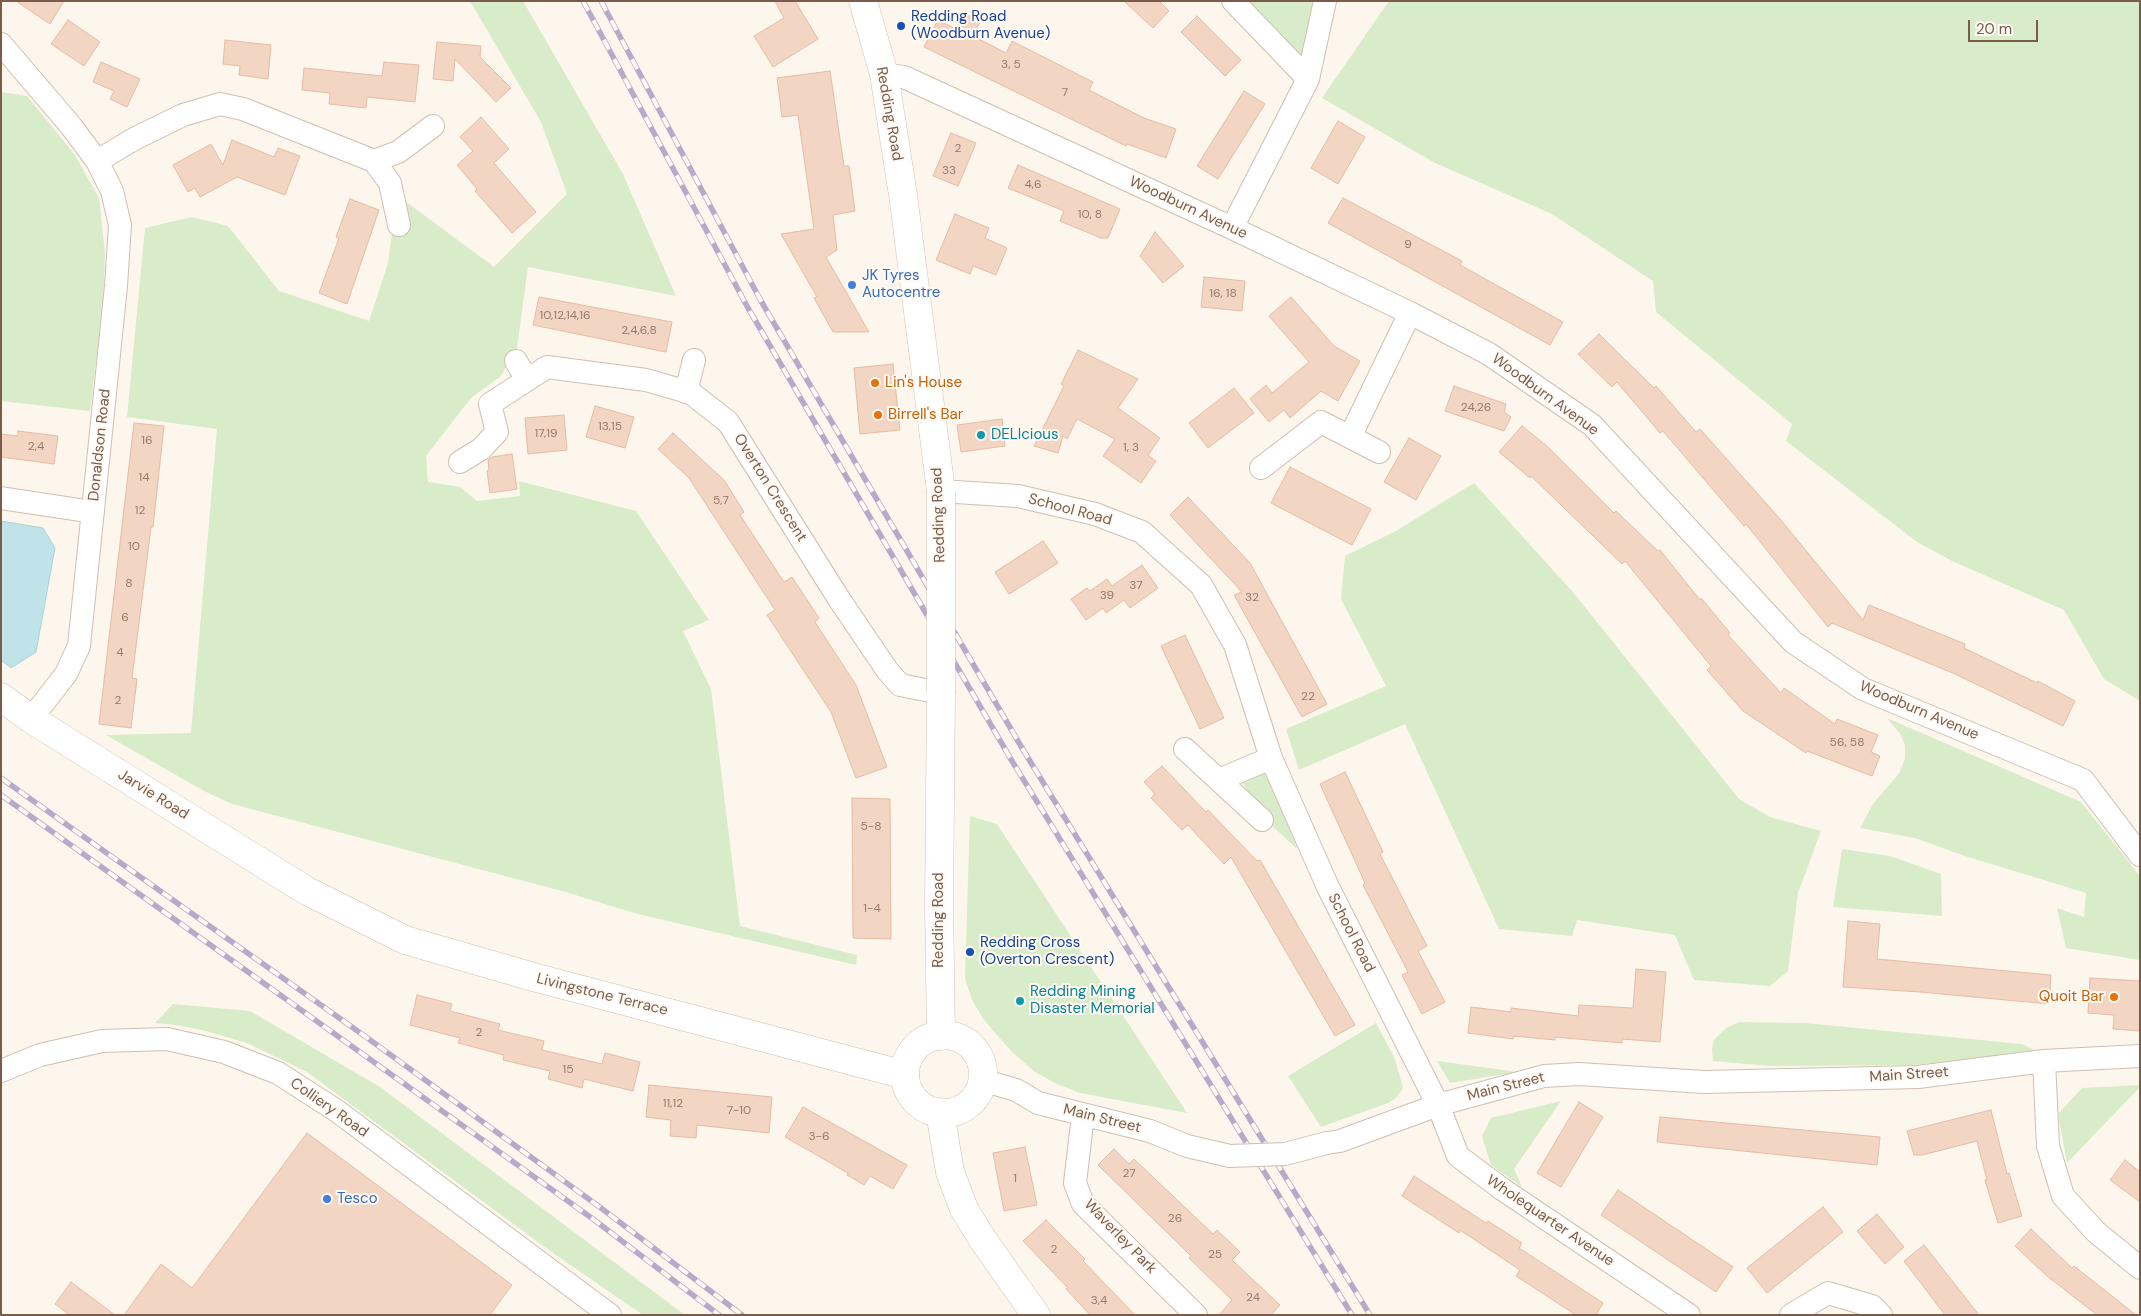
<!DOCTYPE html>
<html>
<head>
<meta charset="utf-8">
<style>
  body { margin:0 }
  #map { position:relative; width:2141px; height:1316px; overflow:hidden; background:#fdf6ec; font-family:"DM Sans",sans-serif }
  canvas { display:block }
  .frame { position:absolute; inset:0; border:2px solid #7a5c4d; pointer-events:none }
  .scale { position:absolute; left:1968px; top:20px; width:70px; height:22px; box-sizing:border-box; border:2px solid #7a5c4d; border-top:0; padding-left:6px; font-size:15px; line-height:18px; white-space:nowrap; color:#7a5c4d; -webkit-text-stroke:4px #fffaf3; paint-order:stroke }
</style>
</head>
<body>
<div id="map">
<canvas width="2141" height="1316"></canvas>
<div class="frame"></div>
<div class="scale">20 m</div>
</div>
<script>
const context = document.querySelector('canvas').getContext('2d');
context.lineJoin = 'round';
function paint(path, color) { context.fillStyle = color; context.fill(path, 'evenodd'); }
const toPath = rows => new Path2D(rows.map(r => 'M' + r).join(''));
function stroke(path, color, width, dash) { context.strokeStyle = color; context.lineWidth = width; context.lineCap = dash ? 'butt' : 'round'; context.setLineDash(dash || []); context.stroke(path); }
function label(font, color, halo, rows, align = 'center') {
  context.font = font + ' "DM Sans",sans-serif'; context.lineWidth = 4; context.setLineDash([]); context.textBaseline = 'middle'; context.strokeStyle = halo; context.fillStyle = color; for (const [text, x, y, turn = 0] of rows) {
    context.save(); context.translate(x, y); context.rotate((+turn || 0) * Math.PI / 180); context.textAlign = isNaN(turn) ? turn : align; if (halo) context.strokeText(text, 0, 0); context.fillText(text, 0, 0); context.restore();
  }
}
paint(toPath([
  [470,1,523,1,623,174,676,296,528,267,517,348,501,376,471,398,426,456,428,482,460,487,477,501,520,496,519,481,636,511,709,620,683,631,711,689,740,926,857,955,856,965,638,914,562,891,232,804,204,791,106,735,191,733,217,429,127,417,145,228,192,217,228,226,279,291,369,321,388,263,397,195,494,267,567,194,541,122],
  [1233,1,1325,1,1308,79],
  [1389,1,2140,1,2140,701,2104,679,2064,610,1952,561,1917,542,1786,441,1792,424,1656,312,1653,281,1552,214,1435,163,1322,98],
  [1,92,27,96,75,155,99,198,105,253,103,307,90,411,1,401],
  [1474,483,1572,591,1739,799,1770,817,1821,831,1798,893,1788,971,1770,986,1694,980,1675,935,1577,920,1572,936,1499,929,1405,724,1299,770,1286,729,1386,686,1341,599,1345,556,1396,531],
  [1887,718,2081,802,2140,876,2140,960,2066,948,2057,908,2084,917,2086,893,1962,855,1915,838,1860,828,1873,804,1900,772,1905,758,1905,746,1901,735],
  [1264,770,1272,777,1297,849,1270,824,1273,820,1260,805,1256,807,1241,779],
  [970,816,997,824,1187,1113,1080,1093,1057,1084,1035,1072,1011,1051,984,1020,972,1000,965,978],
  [1842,849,1890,856,1941,874,1942,916,1833,907],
  [173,1004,250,1011,380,1087,685,1315,643,1315,550,1251,307,1072,247,1043,202,1030,176,1025,155,1023],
  [1739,1022,1805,1023,2022,1044,2043,1055,2008,1056,1912,1065,1770,1066,1713,1061,1712,1049,1714,1040,1726,1028],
  [1376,1023,1395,1059,1403,1088,1396,1098,1388,1103,1321,1127,1288,1076],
  [1437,1061,1518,1072,1450,1083],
  [2140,1085,2140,1087,2067,1163,2058,1114,2082,1088],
  [1561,1101,1514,1169,1522,1187,1491,1165,1482,1136,1491,1118]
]), '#d8ecc9');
const water = toPath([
  [1,521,43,528,55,548,36,652,11,668,1,660,1,521]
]);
paint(water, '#bfe3e8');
stroke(water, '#a5d3da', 1);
const building = toPath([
  [16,1,64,1,50,24,16,1],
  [775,1,795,1,818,39,773,67,754,36,784,18,775,1],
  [1124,1,1159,1,1169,11,1153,28,1124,1],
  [964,13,980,22,973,36,1006,53,1012,41,1093,82,1089,90,1144,118,1176,129,1166,158,1127,144,1126,146,924,47,938,20,956,29,964,13],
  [1197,16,1241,60,1225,76,1181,32,1197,16],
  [68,20,100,42,84,66,51,44,68,20],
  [225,40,271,45,268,79,239,75,240,66,223,64,225,40],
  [437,42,481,46,480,57,511,88,496,102,455,59,453,81,433,79,437,42],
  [101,62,140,79,127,107,110,99,114,91,93,82,101,62],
  [384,62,419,65,415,102,367,97,366,108,329,104,330,93,302,90,304,68,382,76,384,62],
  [830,71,844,166,849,166,855,211,833,215,837,250,826,257,869,332,833,332,814,298,817,297,781,234,814,229,798,115,782,117,777,78,830,71],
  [1244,91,1265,104,1218,179,1197,166,1244,91],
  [481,117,509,149,494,163,536,212,512,233,475,191,477,189,457,165,473,151,460,137,481,117],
  [1338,121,1365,137,1338,184,1311,168,1338,121],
  [951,133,976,143,958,186,933,176,951,133],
  [232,140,274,157,278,148,300,156,285,195,237,177,200,197,195,188,188,192,173,165,211,144,223,165,232,140],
  [1018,165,1120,209,1108,238,1101,238,1060,221,1064,211,1008,188,1018,165],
  [1343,198,1462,261,1460,265,1563,322,1550,345,1328,223,1343,198],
  [350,199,379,210,347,304,319,293,339,238,336,237,350,199],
  [955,214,989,228,985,238,1007,248,996,275,973,266,970,274,936,260,955,214],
  [1155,232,1184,266,1163,283,1140,256,1155,232],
  [1204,277,1245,281,1242,311,1201,307,1204,277],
  [539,297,672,322,666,352,533,325,539,297],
  [1291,297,1334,346,1360,361,1338,401,1321,391,1290,418,1284,410,1269,422,1250,399,1266,385,1272,393,1309,362,1269,316,1291,297],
  [1599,334,1654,388,1656,386,1696,432,1700,429,1780,519,1863,620,1869,605,1965,644,1964,648,2037,683,2038,681,2075,701,2063,726,1955,674,1832,623,1828,627,1746,524,1744,526,1663,431,1660,433,1617,382,1612,387,1578,354,1599,334],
  [1078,350,1138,379,1118,408,1160,438,1148,455,1156,461,1141,483,1103,456,1115,439,1077,419,1067,439,1063,436,1058,453,1034,446,1064,386,1061,384,1078,350],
  [893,364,900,430,860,434,854,368,893,364],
  [1454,386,1506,404,1504,412,1511,417,1504,431,1445,411,1454,386],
  [1234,388,1254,413,1208,448,1189,423,1234,388],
  [595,406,634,417,625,448,586,437,595,406],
  [564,415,567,450,528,454,525,418,564,415],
  [1002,419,1005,446,961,452,957,425,1002,419],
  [134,423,164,426,153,527,151,527,132,678,137,679,131,728,99,724,134,423],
  [1522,426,1548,447,1614,513,1616,511,1658,551,1660,550,1700,600,1701,598,1730,633,1728,635,1781,693,1784,688,1835,724,1837,719,1878,735,1871,752,1880,756,1872,776,1807,751,1806,753,1743,711,1707,670,1711,666,1625,561,1622,564,1531,476,1530,478,1499,452,1522,426],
  [18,431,58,436,54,464,1,457,1,434,18,436,18,431],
  [673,433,724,480,744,512,740,515,784,582,792,577,819,618,815,622,856,685,887,767,856,778,831,712,767,615,775,610,689,478,658,449,673,433],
  [1409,438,1441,456,1416,500,1384,482,1409,438],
  [512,454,517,489,490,493,487,471,489,470,488,460,492,457,512,454],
  [1290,467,1371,509,1352,545,1271,503,1290,467],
  [1188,497,1250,563,1327,704,1302,717,1234,595,1242,592,1170,515,1188,497],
  [1043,541,1058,563,1009,594,995,572,1043,541],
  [1142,565,1158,588,1130,608,1124,600,1106,613,1103,608,1086,620,1071,599,1087,588,1090,591,1107,579,1112,586,1142,565],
  [1185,635,1224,718,1200,729,1161,646,1185,635],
  [1162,766,1206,812,1208,810,1257,861,1260,860,1355,1025,1335,1036,1231,857,1224,864,1188,825,1182,830,1151,798,1155,794,1144,782,1162,766],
  [1345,772,1383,852,1380,854,1427,946,1418,951,1445,1002,1422,1014,1402,975,1408,972,1363,885,1365,883,1320,784,1345,772],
  [852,798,890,799,891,939,853,938,852,798],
  [1848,921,1880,924,1877,959,2051,975,2049,1004,1920,992,1843,987,1848,921],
  [1636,969,1666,972,1660,1042,1622,1039,1622,1043,1555,1037,1555,1040,1514,1036,1513,1039,1468,1033,1471,1007,1511,1012,1511,1008,1578,1016,1579,1005,1633,1008,1636,969],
  [2090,978,2140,981,2140,1031,2113,1029,2114,1015,2088,1013,2090,978],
  [417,995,452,1004,450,1011,500,1024,498,1030,544,1041,542,1050,602,1064,605,1053,640,1062,633,1091,584,1079,582,1088,548,1079,550,1071,503,1060,504,1055,458,1043,460,1038,410,1025,417,995],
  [649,1085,772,1097,769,1133,697,1125,696,1138,670,1136,671,1120,646,1117,649,1085],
  [1579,1102,1603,1117,1561,1187,1537,1173,1579,1102],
  [803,1107,907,1165,893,1189,870,1176,864,1185,847,1175,848,1173,785,1137,803,1107],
  [1991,1110,2007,1174,2009,1173,2022,1216,1998,1223,1985,1180,1987,1180,1977,1141,1922,1155,1914,1155,1907,1131,1991,1110],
  [1660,1117,1880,1137,1877,1165,1657,1142,1660,1117],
  [307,1133,512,1285,490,1315,124,1315,161,1264,192,1288,307,1133],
  [1025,1147,1037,1205,1004,1211,993,1153,1025,1147],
  [1114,1149,1129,1164,1134,1159,1213,1234,1217,1230,1240,1252,1232,1260,1280,1305,1271,1315,1219,1315,1232,1300,1189,1258,1191,1256,1098,1165,1114,1149],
  [2125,1160,2140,1172,2140,1202,2110,1180,2125,1160],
  [1414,1176,1486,1223,1488,1221,1522,1243,1519,1248,1603,1303,1596,1315,1576,1315,1516,1276,1520,1270,1460,1230,1459,1233,1402,1196,1414,1176],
  [1618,1190,1733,1267,1716,1292,1601,1215,1618,1190],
  [1823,1207,1843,1232,1767,1293,1747,1268,1823,1207],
  [1877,1214,1904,1247,1885,1264,1857,1231,1877,1214],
  [1046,1220,1085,1259,1083,1261,1135,1315,1090,1315,1066,1289,1068,1288,1023,1241,1046,1220],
  [2031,1229,2072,1268,2074,1266,2136,1315,2097,1315,2047,1276,2015,1246,2031,1229],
  [1924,1245,1979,1315,1945,1315,1904,1261,1924,1245],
  [71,1282,115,1315,70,1315,55,1304,71,1282]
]);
paint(building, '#f3d5c3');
stroke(building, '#e6bba3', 1);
const minor = toPath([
  [1233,1,1308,79],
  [1,44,71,126,97,161,112,191,120,225,116,286,79,646,66,674,31,719],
  [884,74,904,77,1232,228,1410,313,1489,354,1592,425,1793,642,1863,689,2083,780,2140,855],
  [97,161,136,138,183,115,220,104,243,109,374,161],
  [399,225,390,183,374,161,398,152,433,126],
  [1232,228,1308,79,1325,1],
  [516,361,527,380],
  [686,392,694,360],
  [1350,437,1379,452],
  [460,462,481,449,497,432,490,404,547,367,646,380,691,393,728,422,839,599,887,670,900,685,941,693],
  [1261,468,1321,422,1350,437,1410,313],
  [941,491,1018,496,1095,514,1142,532,1201,585,1235,645,1271,758,1327,885,1438,1105,1458,1156,1502,1189,1689,1315],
  [1,498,93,512],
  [1185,749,1262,820],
  [1219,780,1271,758],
  [2044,1061,2048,1146,2063,1196,2096,1232,2140,1268],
  [1,1071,40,1055,102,1041,167,1039,224,1052,278,1073,337,1111,610,1315],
  [982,1080,1016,1090,1038,1103,1150,1131,1187,1146,1230,1156],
  [1083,1115,1075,1183,1083,1204,1196,1315],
  [1327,1143,1340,1141,1438,1105,1544,1076,1579,1074,1704,1082,1918,1077,2044,1061,2140,1056],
  [1791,1315,1828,1293,1872,1306,1881,1315]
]);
const tertiary = toPath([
  [1,697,31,719,307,891,405,940,537,978,905,1075]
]);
const secondary = toPath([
  [863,1,884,74,903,195,941,491],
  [941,693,939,905,941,1036],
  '905 1074a39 39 0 1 1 78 0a39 39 0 1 1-78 0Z',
  [940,1112,950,1172,964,1209,983,1240,1036,1315]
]);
stroke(minor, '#d1beb0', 24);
stroke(tertiary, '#d1beb0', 29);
stroke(secondary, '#d6c0b0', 29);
stroke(minor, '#fff', 22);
stroke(tertiary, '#fff', 28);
stroke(secondary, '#fff', 28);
const rail = toPath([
  [583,1,748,308,1012,761,1352,1315],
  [601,1,761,301,1025,753,1370,1315],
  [1,778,366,1037,601,1208,742,1315],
  [1,795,593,1219,719,1315]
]);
stroke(rail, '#b9a8c9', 5.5);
stroke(rail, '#fffaf3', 4, [11]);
const minorBridge = toPath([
  [1230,1156,1285,1154,1327,1143]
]);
const secondaryBridge = toPath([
  [941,693,941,491]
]);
stroke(minorBridge, '#d1beb0', 24, []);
stroke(secondaryBridge, '#d6c0b0', 29, []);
stroke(minorBridge, '#fff', 22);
stroke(secondaryBridge, '#fff', 28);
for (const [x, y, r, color] of [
  [901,26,5,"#1a4fb4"],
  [852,285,5,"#3f7fe0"],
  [875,383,5,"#e8710a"],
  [878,415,5,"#e8710a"],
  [981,435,5,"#0f9aa8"],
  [970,952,5,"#1a4fb4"],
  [2114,997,5,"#e8710a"],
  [1020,1001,5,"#0f9aa8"],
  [327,1199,5,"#3f7fe0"]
]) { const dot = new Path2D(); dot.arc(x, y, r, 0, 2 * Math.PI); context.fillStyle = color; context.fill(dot); stroke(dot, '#fffaf3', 2); }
label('12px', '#987a6a', null, [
  ["3, 5",1011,65],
  ["7",1065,93],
  ["2",958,149],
  ["33",949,171],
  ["4,6",1033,185],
  ["10, 8",1090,215],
  ["9",1408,245],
  ["16, 18",1223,294],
  ["10,12,14,16",565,316],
  ["2,4,6,8",639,331],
  ["24,26",1476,408],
  ["13,15",610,427],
  ["17,19",546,434],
  ["16",147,441],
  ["2,4",36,447],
  ["1, 3",1131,448],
  ["14",144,478],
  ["5,7",721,501],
  ["12",140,511],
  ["10",134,547],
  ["8",129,584],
  ["37",1136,586],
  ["39",1107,596],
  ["32",1252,598],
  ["6",125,618],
  ["4",120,653],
  ["22",1308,697],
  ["2",118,701],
  ["56, 58",1847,743],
  ["5-8",871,827],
  ["1-4",872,909],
  ["2",479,1033],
  ["15",568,1070],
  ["11,12",673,1104],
  ["7-10",739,1111],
  ["3-6",819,1137],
  ["27",1129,1174],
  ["1",1015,1179],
  ["26",1175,1219],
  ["2",1054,1250],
  ["25",1215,1255],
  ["24",1253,1298],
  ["3,4",1099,1301]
]);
label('15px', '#164399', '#fffaf3', [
  ["Redding Road",911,17],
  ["(Woodburn Avenue)",911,34],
  ["Redding Cross",980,943],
  ["(Overton Crescent)",980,960]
], 'left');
label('15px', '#7a5c4d', '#fffaf3', [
  ["Redding Road",889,114,80],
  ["Woodburn Avenue",1188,208,25],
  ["Woodburn Avenue",1545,395,36],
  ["Donaldson Road",100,445,-84],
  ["Overton Crescent",770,488,58],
  ["School Road",1070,510,15],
  ["Redding Road",939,515,-92],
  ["Woodburn Avenue",1919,711,23],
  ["Jarvie Road",153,795,32],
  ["Redding Road",939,920,-90],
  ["School Road",1351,933,63],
  ["Livingstone Terrace",602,995,14],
  ["Main Street",1909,1075,-4],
  ["Main Street",1506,1087,-14],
  ["Colliery Road",329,1108,35],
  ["Main Street",1102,1119,14],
  ["Wholequarter Avenue",1550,1221,34],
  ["Waverley Park",1120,1237,46]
]);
label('15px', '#366cbe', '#fffaf3', [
  ["JK Tyres",862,276],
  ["Autocentre",862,293],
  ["Tesco",337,1199]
], 'left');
label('15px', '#c56008', '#fffaf3', [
  ["Lin's House",885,383],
  ["Birrell's Bar",888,415],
  ["Quoit Bar",2104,997,"right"]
], 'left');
label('15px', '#0d838f', '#fffaf3', [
  ["DELIcious",991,435],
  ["Redding Mining",1030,992],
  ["Disaster Memorial",1030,1009]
], 'left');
</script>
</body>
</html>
